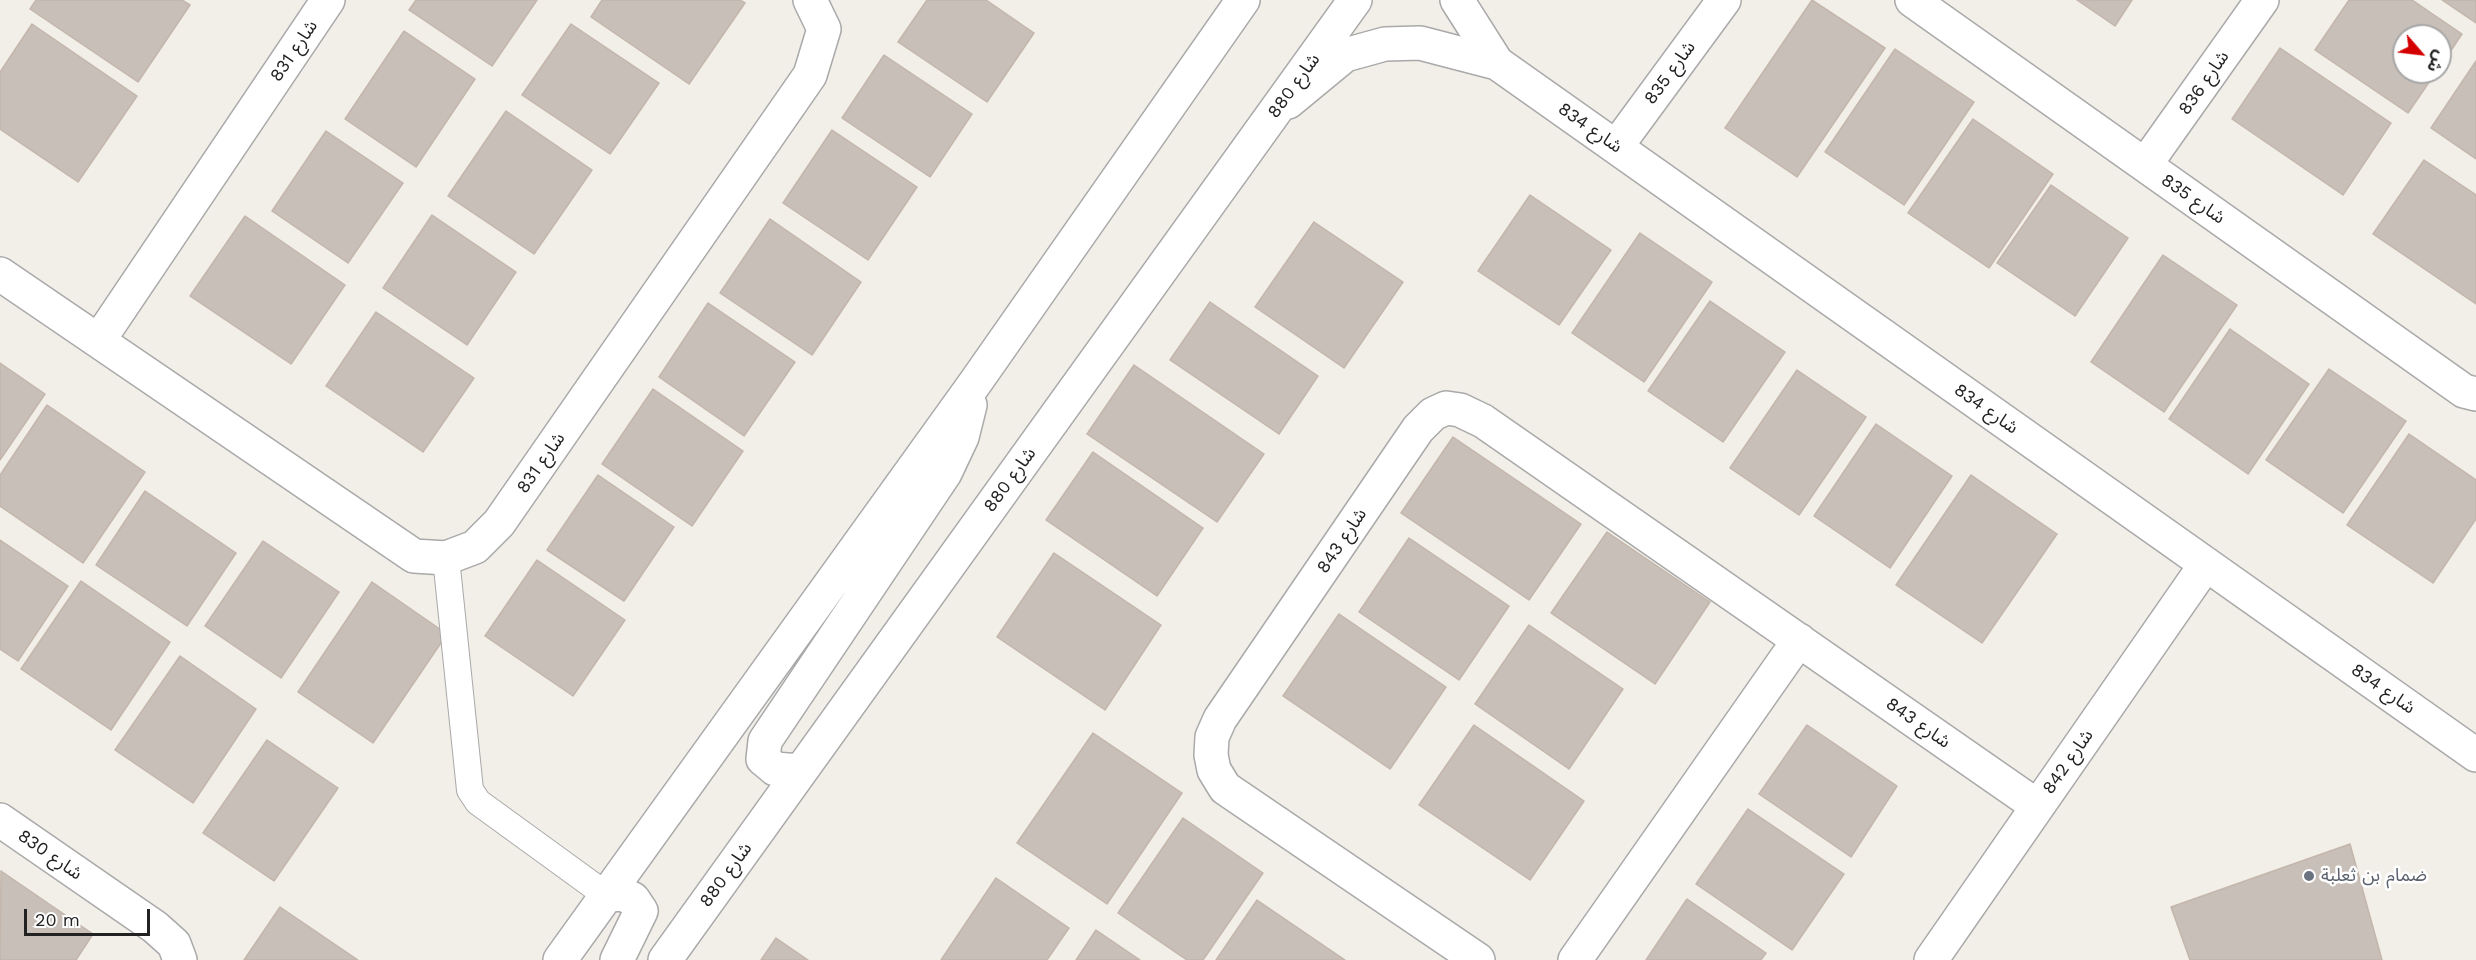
<!DOCTYPE html>
<html>
<head>
<meta charset="utf-8">
<style>
  body { margin:0 }
  #map { position:relative; width:2476px; height:960px; overflow:hidden; background:#f2efe9; font-family:"Work Sans","Noto Sans Arabic",sans-serif }
  canvas { display:block }
  .north { position:absolute; left:2392px; top:24px; width:60px; height:60px; box-sizing:border-box; background:#fff; border:2px solid #a7a7a7; border-radius:50%; rotate:118deg; font-size:16px; font-weight:700; line-height:24px; text-align:center; color:#222 }
  .north::after { content:''; display:block; margin:auto; width:21px; height:27px; background:#d40000; clip-path:polygon(50% 0,100% 100%,50% 72%,0 100%) }
  .scale { position:absolute; left:24px; top:909px; width:126px; height:27px; box-sizing:border-box; border:3px solid #222; border-top:0; padding-left:8px; font-size:18px; line-height:21px; white-space:nowrap; color:#222; -webkit-text-stroke:4px #fff; paint-order:stroke }
</style>
</head>
<body>
<div id="map">
<canvas width="2476" height="960"></canvas>
<div class="north">ش</div>
<div class="scale">20 m</div>
</div>
<script>
const context = document.querySelector('canvas').getContext('2d');
context.lineJoin = 'round';
function paint(path, color) { context.fillStyle = color; context.fill(path, 'evenodd'); }
const toPath = rows => new Path2D(rows.map(r => 'M' + r).join(''));
function stroke(path, color, width, dash) { context.strokeStyle = color; context.lineWidth = width; context.lineCap = dash ? 'butt' : 'round'; context.setLineDash(dash || []); context.stroke(path); }
function label(font, color, halo, rows, align = 'center') {
  context.font = font + ' "Work Sans","Noto Sans Arabic",sans-serif'; context.lineWidth = 5; context.setLineDash([]); context.textBaseline = 'middle'; context.strokeStyle = halo; context.fillStyle = color; for (const [text, x, y, turn = 0] of rows) {
    context.save(); context.translate(x, y); context.rotate((+turn || 0) * Math.PI / 180); context.textAlign = isNaN(turn) ? turn : align; if (halo) context.strokeText(text, 0, 0); context.fillText(text, 0, 0); context.restore();
  }
}
const building = toPath([
  [36,0,182,0,190,5,138,82,30,9,36,0],
  [416,0,537,0,492,66,409,10,416,0],
  [602,0,740,0,745,3,689,84,591,17,602,0],
  [927,0,986,0,1034,33,987,102,898,42,927,0],
  [1812,0,1885,48,1797,177,1725,128,1812,0],
  [2077,0,2132,0,2115,26,2077,0],
  [2349,0,2412,0,2462,34,2440,67,2440,36,2404,36,2404,72,2436,72,2408,113,2315,50,2349,0],
  [2442,0,2476,0,2476,23,2442,0],
  [32,24,137,96,78,182,0,129,0,72,32,24],
  [571,24,659,83,610,154,522,95,571,24],
  [404,31,475,79,416,167,345,119,404,31],
  [2280,48,2391,123,2343,195,2232,119,2280,48],
  [1895,49,1974,102,1904,205,1825,152,1895,49],
  [884,55,972,114,930,177,842,118,884,55],
  [2476,61,2476,159,2431,128,2476,61],
  [506,111,592,170,534,254,448,196,506,111],
  [1973,119,2053,174,1989,268,1908,213,1973,119],
  [832,130,917,187,868,260,783,203,832,130],
  [326,131,403,183,348,263,272,211,326,131],
  [2424,160,2476,195,2476,304,2373,234,2424,160],
  [2051,185,2128,238,2075,316,1997,263,2051,185],
  [1530,195,1611,250,1559,325,1478,271,1530,195],
  [432,215,516,272,467,345,383,288,432,215],
  [245,216,345,285,291,364,190,296,245,216],
  [770,219,861,282,812,355,720,293,770,219],
  [1314,222,1403,282,1344,368,1255,307,1314,222],
  [1640,233,1712,282,1644,382,1572,333,1640,233],
  [2163,255,2237,305,2164,412,2091,362,2163,255],
  [1710,301,1785,352,1723,442,1648,391,1710,301],
  [1210,302,1318,376,1279,434,1170,360,1210,302],
  [708,303,795,362,744,436,659,377,708,303],
  [376,312,474,378,423,452,326,386,376,312],
  [2230,329,2309,384,2248,474,2169,419,2230,329],
  [0,363,45,394,0,460,0,363],
  [1134,365,1264,454,1217,522,1087,434,1134,365],
  [2329,369,2406,421,2343,513,2266,460,2329,369],
  [1797,370,1866,417,1799,515,1730,468,1797,370],
  [653,389,743,451,692,526,602,464,653,389],
  [47,405,145,472,83,563,0,506,0,475,47,405],
  [1876,424,1952,476,1890,568,1814,516,1876,424],
  [2409,434,2476,480,2476,519,2433,583,2347,525,2409,434],
  [1453,437,1581,524,1529,600,1401,513,1453,437],
  [1093,452,1203,528,1157,596,1046,520,1093,452],
  [598,475,674,527,624,601,547,550,598,475],
  [1971,475,2057,534,1982,643,1896,585,1971,475],
  [145,491,236,553,187,626,96,565,145,491],
  [1607,532,1710,602,1655,684,1551,613,1607,532],
  [1409,538,1509,606,1459,680,1359,612,1409,538],
  [0,540,68,586,18,661,0,649,0,540],
  [263,541,339,592,281,678,205,626,263,541],
  [1054,553,1161,625,1105,710,997,637,1054,553],
  [537,560,625,620,573,696,485,636,537,560],
  [81,581,170,642,111,730,21,669,81,581],
  [372,582,447,634,373,743,298,692,372,582],
  [1339,614,1446,687,1390,769,1283,696,1339,614],
  [1529,625,1623,689,1569,769,1475,704,1529,625],
  [180,656,256,709,193,803,115,750,180,656],
  [1474,725,1584,801,1530,880,1419,805,1474,725],
  [1807,725,1897,786,1851,857,1759,794,1807,725],
  [1093,733,1182,793,1107,904,1017,843,1093,733],
  [267,740,338,788,274,881,203,833,267,740],
  [1748,809,1844,874,1792,950,1696,884,1748,809],
  [1183,818,1263,873,1203,960,1187,960,1118,913,1183,818],
  [2350,844,2382,960,2190,960,2171,907,2350,844],
  [1,871,93,934,76,960,0,960,1,871],
  [996,878,1069,928,1047,960,941,960,996,878],
  [1687,899,1766,953,1761,960,1646,960,1687,899],
  [1257,900,1345,960,1216,960,1257,900],
  [280,907,358,960,244,960,280,907],
  [1096,930,1140,960,1076,960,1096,930],
  [776,938,808,960,761,960,776,938]
]);
paint(building, '#c7bfb8');
stroke(building, '#c4b6ab', 1.5);
const service = toPath([
  [446,558,470,790,478,802,606,895]
]);
const minor = toPath([
  [1457,0,1497,63],
  [1912,0,2464,391,2476,394],
  [1288,102,1345,55,1385,44,1420,43,1497,63,2476,755],
  [1616,147,1724,0],
  [2145,165,2262,0],
  [0,274,414,556,446,558,475,547,499,523,810,75,824,29,810,0],
  [99,340,328,0],
  [0,820,155,927,174,944,180,960],
  [1478,960,1225,788,1214,770,1211,755,1212,737,1220,719,1418,429,1433,414,1446,408,1460,410,1483,421,2037,806],
  [1575,960,1799,640],
  [1931,960,2206,564]
]);
const tertiary = toPath([
  [800,771,775,769,763,759,765,741,945,473,962,437,970,405],
  [606,895,622,894,633,899,641,911,617,960],
  [560,960,975,383,1243,0],
  [665,960,1355,0]
]);
stroke(service, '#a9a9a9', 28);
stroke(minor, '#a9a9a9', 36);
stroke(tertiary, '#a9a9a9', 36);
stroke(service, '#fff', 26);
stroke(minor, '#fff', 33);
stroke(tertiary, '#fff', 33);
for (const [x, y, r, color] of [
  [2309,876,6,"#6b7280"]
]) { const dot = new Path2D(); dot.arc(x, y, r, 0, 2 * Math.PI); context.fillStyle = color; context.fill(dot); stroke(dot, '#fff', 2); }
label('18px', '#222', '#fff', [
  ["شارع 831",294,51,-56],
  ["شارع 835",1670,73,-54],
  ["شارع 836",2204,83,-55],
  ["شارع 880",1294,86,-54],
  ["شارع 834",1590,128,35],
  ["شارع 835",2193,199,35],
  ["شارع 834",1986,409,35],
  ["شارع 831",541,463,-55],
  ["شارع 880",1010,480,-54],
  ["شارع 843",1342,541,-56],
  ["شارع 834",2383,689,35],
  ["شارع 843",1918,723,35],
  ["شارع 842",2068,762,-55],
  ["شارع 830",50,855,35],
  ["شارع 880",726,875,-54]
]);
label('18px', '#5b616d', '#fff', [
  ["ضمام بن ثعلبة",2321,876]
], 'left');
</script>
</body>
</html>
